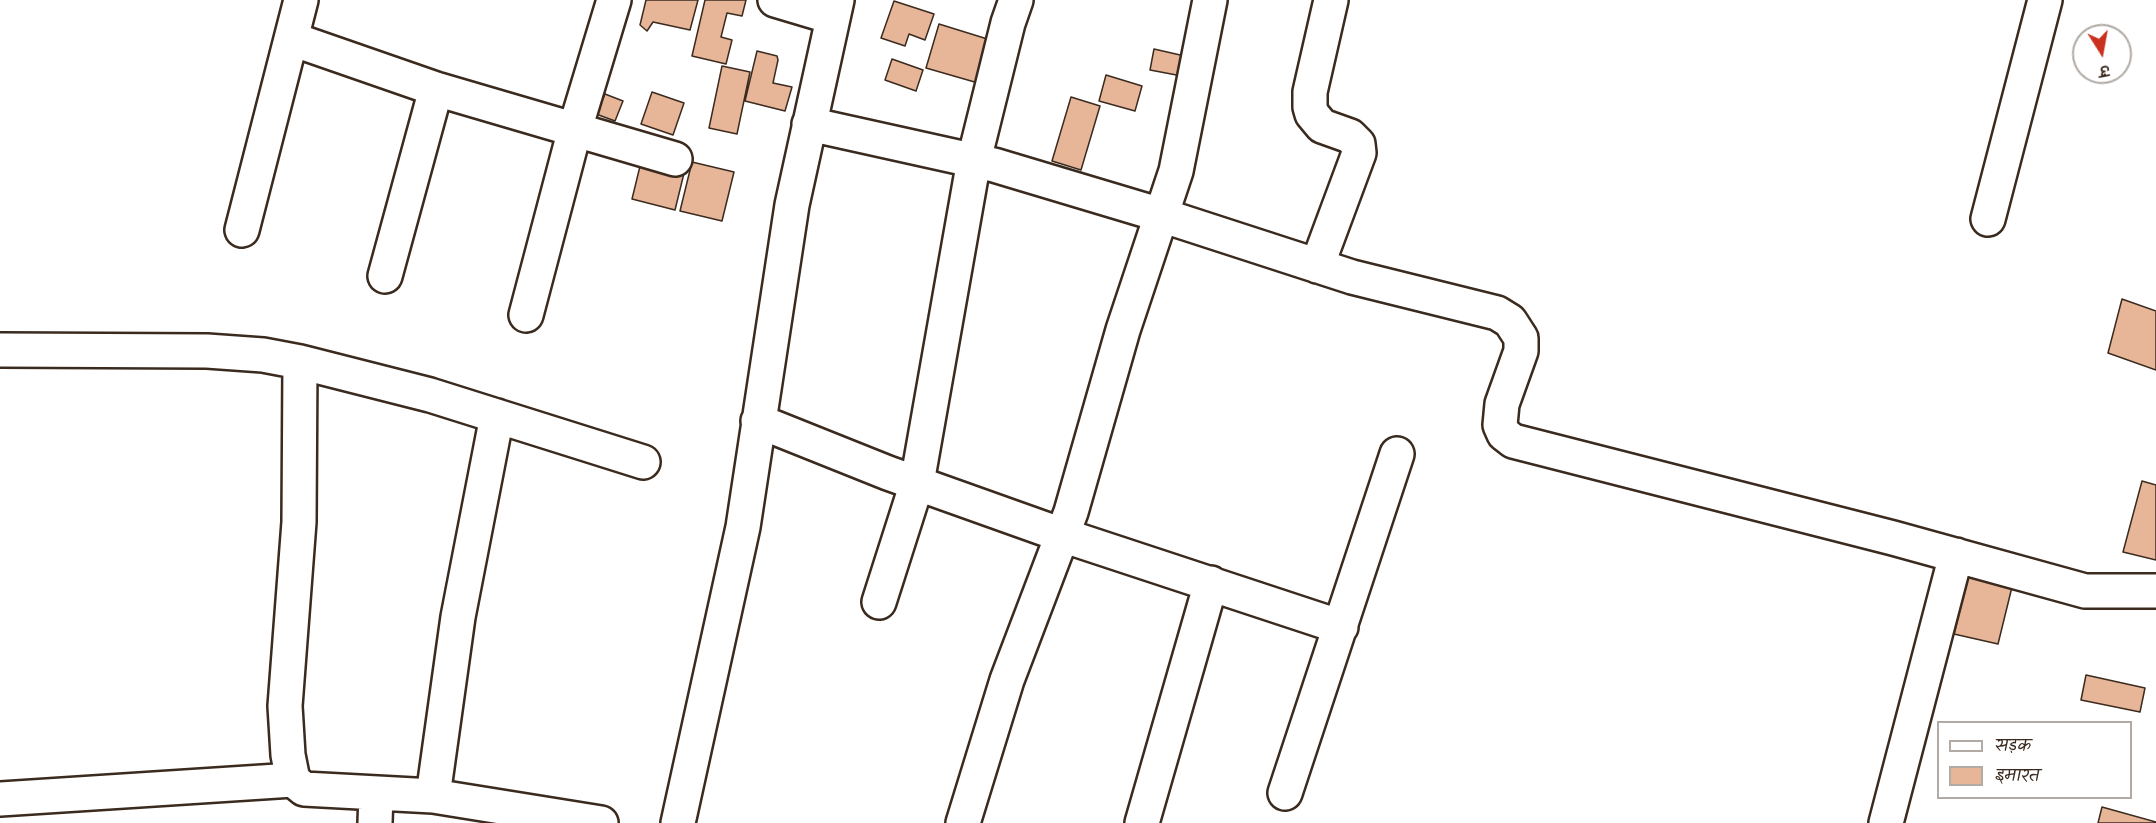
<!DOCTYPE html>
<html>
<head>
<meta charset="utf-8">
<style>
  body { margin:0 }
  #map { position:relative; width:2156px; height:823px; overflow:hidden; background:#fff; font-family:Kalam,"Playpen Sans Deva",sans-serif }
  canvas { display:block }
  .legend { position:absolute; left:1937px; top:721px; width:195px; height:78px; box-sizing:border-box; background:#fff; border:2px solid #b1aaa5; margin:0; padding:8px 10px; list-style:none; font-size:18px; color:#3b2a1e }
  .legend li { display:flex; align-items:center; gap:12px; height:30px }
  .legend b { width:30px; border:2px solid #b1aaa5 }
  .north { position:absolute; left:2072px; top:24px; width:60px; height:60px; box-sizing:border-box; background:#fff; border:2px solid #b1aaa5; border-radius:50%; rotate:169deg; font-size:16px; font-weight:700; line-height:24px; text-align:center; color:#3b2a1e }
  .north::after { content:''; display:block; margin:auto; width:21px; height:27px; background:#c8321e; clip-path:polygon(50% 0,100% 100%,50% 72%,0 100%) }
</style>
</head>
<body>
<div id="map">
<canvas width="2156" height="823"></canvas>
<ul class="legend">
<li><b style="height:8px;background:#fff"></b>सड़क</li>
<li><b style="height:16px;background:#e7b698"></b>इमारत</li>
</ul>
<div class="north">उ</div>
</div>
<script>
const context = document.querySelector('canvas').getContext('2d');
context.lineJoin = 'round';
function paint(path, color) { context.fillStyle = color; context.fill(path, 'evenodd'); }
const toPath = rows => new Path2D(rows.map(r => 'M' + r).join(''));
function stroke(path, color, width, dash) { context.strokeStyle = color; context.lineWidth = width; context.lineCap = dash ? 'butt' : 'round'; context.setLineDash(dash || []); context.stroke(path); }
const building = toPath([
  [646,0,698,0,690,30,653,22,647,31,640,25,646,0],
  [705,0,746,0,742,16,727,13,721,37,732,40,726,64,692,56,705,0],
  [894,1,934,14,925,40,909,34,905,46,881,38,894,1],
  [939,24,997,42,985,85,926,68,939,24],
  [1154,49,1189,57,1187,77,1150,70,1154,49],
  [757,51,777,56,778,60,773,83,792,87,785,111,745,101,757,51],
  [892,59,923,70,916,91,885,80,892,59],
  [722,66,750,72,737,134,709,128,722,66],
  [1106,75,1142,86,1135,111,1099,101,1106,75],
  [652,92,684,103,673,135,641,124,652,92],
  [605,94,623,101,615,121,596,114,605,94],
  [1071,97,1100,106,1081,170,1052,161,1071,97],
  [642,158,685,169,675,210,632,199,642,158],
  [692,162,734,172,722,221,680,211,692,162],
  [2122,299,2156,311,2156,370,2108,353,2122,299],
  [2142,481,2156,485,2156,560,2123,552,2142,481],
  [1968,576,2012,587,1998,644,1954,634,1968,576],
  [2086,675,2145,688,2140,712,2081,700,2086,675],
  [2102,807,2156,822,2156,823,2098,823,2102,807]
]);
paint(building, '#e7b698');
stroke(building, '#3b2a1e', 1.5);
const minor = toPath([
  [775,0,832,17],
  [292,39,436,89,675,159],
  [809,124,994,165,1161,215,1352,277,1497,313,1510,321,1521,338,1521,351,1502,404,1500,425,1504,434,1513,441,1893,538,2085,591,2156,591],
  [1988,219,2045,0],
  [242,230,301,0],
  [1317,266,1359,153,1358,144,1350,136,1322,126,1312,114,1310,107,1310,92,1331,0],
  [385,276,436,89],
  [526,315,575,129,614,0],
  [0,350,207,351,263,355,300,362,430,395,643,462],
  [300,362,299,522,285,706,288,755,293,780,304,789,433,796,601,823],
  [758,421,888,473,1062,535,1341,627],
  [879,602,917,483,974,160,1008,23,1016,0],
  [1285,793,1397,454],
  [433,796,458,617,497,416],
  [0,799,293,780],
  [375,823,376,793],
  [678,823,743,527,792,205,837,0],
  [963,823,1007,680,1071,512,1123,330,1176,171,1210,0],
  [1142,823,1211,583],
  [1886,823,1956,555]
]);
stroke(minor, '#3b2a1e', 38);
stroke(minor, '#fff', 33);
</script>
</body>
</html>
